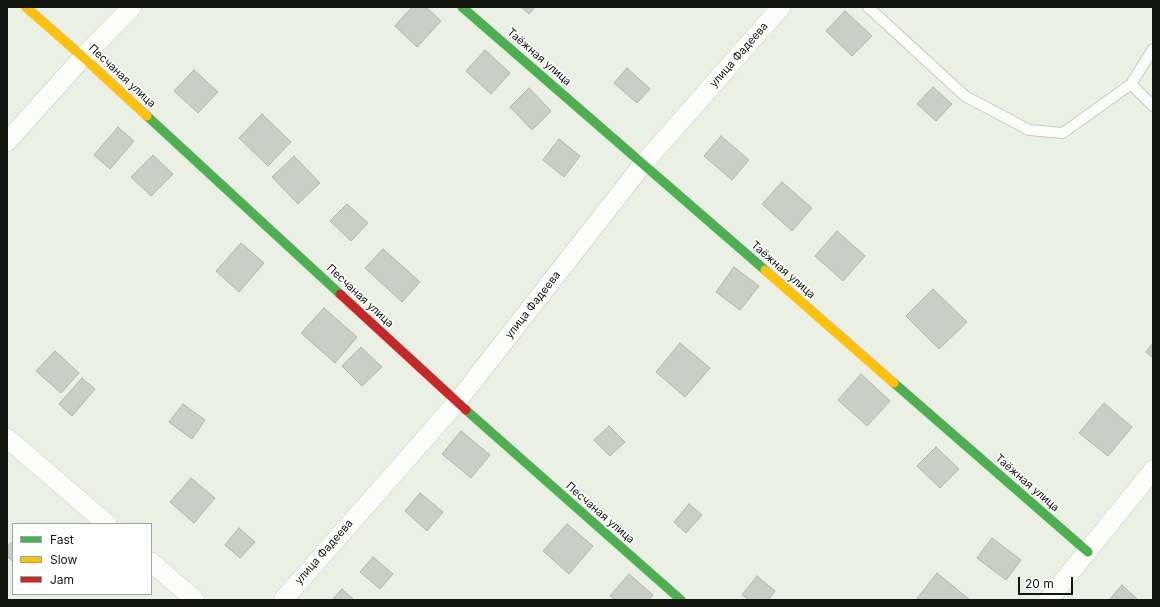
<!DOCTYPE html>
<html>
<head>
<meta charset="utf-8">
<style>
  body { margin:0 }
  #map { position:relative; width:1160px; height:607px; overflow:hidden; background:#eaf0e3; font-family:Inter,sans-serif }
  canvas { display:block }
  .frame { position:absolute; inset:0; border:8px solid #12160e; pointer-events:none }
  .legend { position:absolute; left:12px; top:523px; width:140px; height:72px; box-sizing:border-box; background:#fff; border:1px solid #a0a29f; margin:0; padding:5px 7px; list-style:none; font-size:12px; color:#12160e }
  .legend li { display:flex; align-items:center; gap:8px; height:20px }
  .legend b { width:20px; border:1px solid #a0a29f }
  .scale { position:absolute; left:1018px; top:577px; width:55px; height:18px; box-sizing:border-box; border:2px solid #12160e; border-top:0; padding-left:5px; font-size:12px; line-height:14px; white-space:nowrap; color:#12160e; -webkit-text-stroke:3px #fff; paint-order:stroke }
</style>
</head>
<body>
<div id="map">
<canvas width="1160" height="607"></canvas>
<div class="frame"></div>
<ul class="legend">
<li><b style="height:5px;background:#4caf50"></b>Fast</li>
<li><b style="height:5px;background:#ffc107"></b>Slow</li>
<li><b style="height:5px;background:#c62828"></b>Jam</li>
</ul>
<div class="scale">20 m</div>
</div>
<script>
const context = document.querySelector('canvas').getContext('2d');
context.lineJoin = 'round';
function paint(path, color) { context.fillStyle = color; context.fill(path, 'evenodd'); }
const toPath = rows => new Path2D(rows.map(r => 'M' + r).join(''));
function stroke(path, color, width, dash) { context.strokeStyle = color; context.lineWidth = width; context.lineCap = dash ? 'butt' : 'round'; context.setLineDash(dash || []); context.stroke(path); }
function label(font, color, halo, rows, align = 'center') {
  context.font = font + ' Inter,sans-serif'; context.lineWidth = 3.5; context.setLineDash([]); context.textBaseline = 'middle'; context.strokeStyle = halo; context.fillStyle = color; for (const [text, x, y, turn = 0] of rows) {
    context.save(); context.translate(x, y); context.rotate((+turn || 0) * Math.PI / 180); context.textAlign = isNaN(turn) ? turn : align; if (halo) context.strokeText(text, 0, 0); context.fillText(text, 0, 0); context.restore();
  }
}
const building = toPath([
  [412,7,426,7,441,21,417,47,395,26,412,7],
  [521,7,535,7,529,14,521,7],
  [845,11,872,36,852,56,826,31,845,11],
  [485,50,510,73,491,94,466,71,485,50],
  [627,68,650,89,637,103,614,83,627,68],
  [194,70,218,92,198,113,174,91,194,70],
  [933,87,952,104,936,121,917,104,933,87],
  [529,88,551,111,532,130,510,107,529,88],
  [262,114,291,142,268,166,239,138,262,114],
  [118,127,134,141,110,169,94,155,118,127],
  [721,136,749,160,732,180,704,156,721,136],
  [559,139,580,156,564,177,543,160,559,139],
  [153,155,173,174,151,196,131,177,153,155],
  [294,156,320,183,298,204,272,177,294,156],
  [782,182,812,208,792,231,762,204,782,182],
  [347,204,368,223,351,241,330,221,347,204],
  [837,231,865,256,843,281,815,256,837,231],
  [241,243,264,263,239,292,216,271,241,243],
  [383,249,420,282,402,302,365,268,383,249],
  [734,267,759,286,740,310,716,292,734,267],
  [933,289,967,322,939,349,906,316,933,289],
  [324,308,357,337,335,363,301,333,324,308],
  [680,343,710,368,685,397,656,372,680,343],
  [1153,343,1153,358,1146,352,1153,343],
  [361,347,382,367,362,386,342,366,361,347],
  [55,351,79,373,61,393,36,371,55,351],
  [861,374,890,401,867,426,838,400,861,374],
  [82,378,95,389,72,416,59,404,82,378],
  [1104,403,1132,427,1108,456,1079,433,1104,403],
  [183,404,205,420,192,439,169,422,183,404],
  [609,426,625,442,610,456,594,440,609,426],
  [461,431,490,455,471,478,442,454,461,431],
  [936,447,959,469,940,488,917,466,936,447],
  [191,478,215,498,194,523,170,502,191,478],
  [420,493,443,512,427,531,405,511,420,493],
  [689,504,702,515,686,533,674,522,689,504],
  [567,524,593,546,569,574,543,551,567,524],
  [239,528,255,542,240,558,225,545,239,528],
  [992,538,1021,560,1006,580,977,558,992,538],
  [13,541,13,562,7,556,7,547,13,541],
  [373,557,393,574,380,589,360,572,373,557],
  [937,573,970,600,916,600,937,573],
  [629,574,653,595,649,600,615,600,610,596,629,574],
  [757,576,775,591,768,600,749,600,742,595,757,576],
  [1122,585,1138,600,1109,600,1122,585],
  [342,589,354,600,332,600,342,589]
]);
paint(building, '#cacec4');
stroke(building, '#b0b5ab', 1);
const lane = toPath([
  [868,7,965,96,1029,130,1063,133,1131,84,1153,106],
  [1131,84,1153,49]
]);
const street = toPath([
  [7,142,83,57,132,7],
  [7,438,107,524],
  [151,562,195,600],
  [283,600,457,402,643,164,781,7],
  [1048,600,1153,470]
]);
const fast = toPath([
  [462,7,765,270],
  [147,116,340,294],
  [894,383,1088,552],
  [466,410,681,600]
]);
const slow = toPath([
  [26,7,83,57,147,116],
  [765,270,894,383]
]);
const jam = toPath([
  [340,294,466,410]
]);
stroke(lane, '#c6cbc1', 12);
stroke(street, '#c6cbc1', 20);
stroke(fast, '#c6cbc1', 10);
stroke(slow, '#c6cbc1', 10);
stroke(jam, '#c6cbc1', 10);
stroke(lane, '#fcfdfb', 10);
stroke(street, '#fcfdfb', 19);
stroke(fast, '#4caf50', 9);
stroke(slow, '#ffc107', 9);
stroke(jam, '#c62828', 9);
label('11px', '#12160e', '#fff', [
  ["улица Фадеева",739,55,-49],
  ["Таёжная улица",539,57,41],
  ["Песчаная улица",122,76,43],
  ["Таёжная улица",783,270,41],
  ["Песчаная улица",360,296,43],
  ["улица Фадеева",533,305,-52],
  ["Таёжная улица",1027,483,41],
  ["Песчаная улица",600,513,41],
  ["улица Фадеева",324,552,-49]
]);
</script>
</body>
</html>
